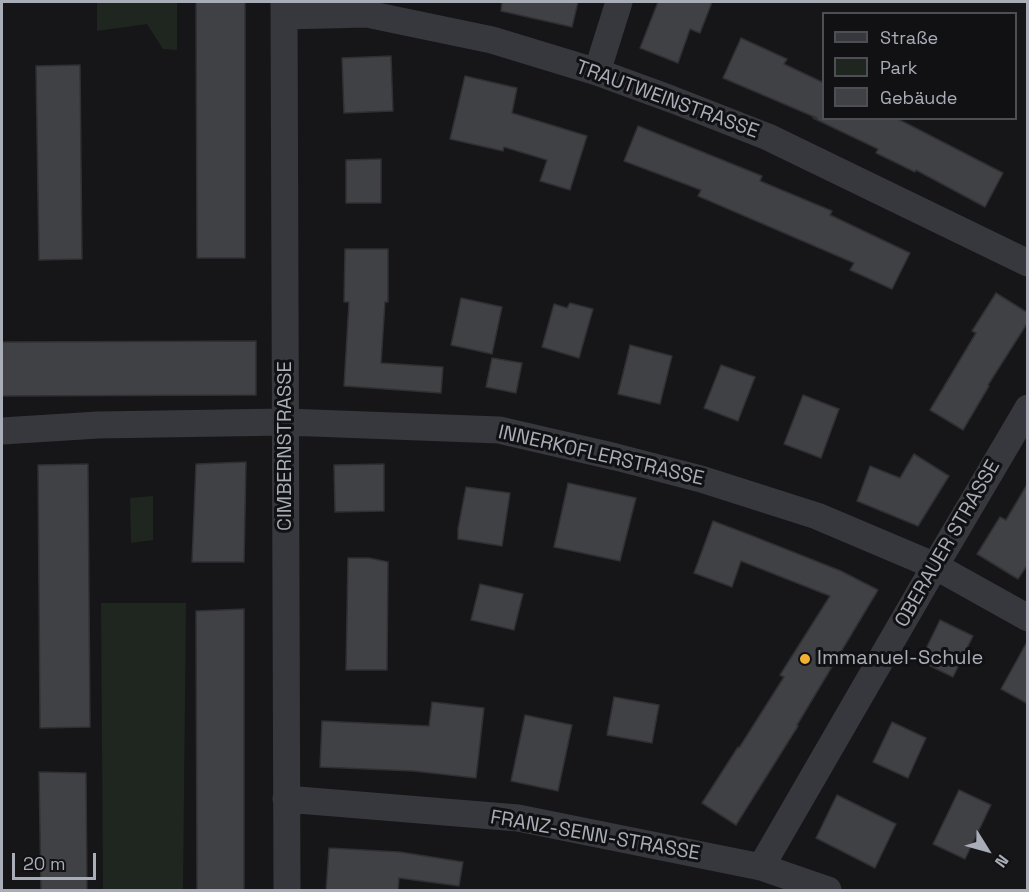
<!DOCTYPE html>
<html>
<head>
<meta charset="utf-8">
<style>
  body { margin:0 }
  #map { position:relative; width:1029px; height:892px; overflow:hidden; background:#161618; font-family:"Space Grotesk",sans-serif }
  canvas { display:block }
  .frame { position:absolute; inset:0; border:3px solid #a8adb8; pointer-events:none }
  .legend { position:absolute; left:822px; top:12px; width:195px; height:108px; box-sizing:border-box; background:#111113; border:2px solid #4d4f55; margin:0; padding:8px 10px; list-style:none; font-size:18px; color:#a8adb8 }
  .legend li { display:flex; align-items:center; gap:12px; height:30px }
  .legend b { width:30px; border:2px solid #4d4f55 }
  .north { position:absolute; left:957px; top:820px; width:60px; height:60px; -webkit-text-stroke:4px #111113; paint-order:stroke; rotate:127deg; font-size:16px; font-weight:700; line-height:24px; text-align:center; color:#a8adb8 }
  .north::after { content:''; display:block; margin:auto; width:21px; height:27px; background:#a8adb8; clip-path:polygon(50% 0,100% 100%,50% 72%,0 100%) }
  .scale { position:absolute; left:12px; top:853px; width:84px; height:27px; box-sizing:border-box; border:3px solid #a8adb8; border-top:0; padding-left:8px; font-size:18px; line-height:21px; white-space:nowrap; color:#a8adb8; -webkit-text-stroke:4px #111113; paint-order:stroke }
</style>
</head>
<body>
<div id="map">
<canvas width="1029" height="892"></canvas>
<div class="frame"></div>
<ul class="legend">
<li><b style="height:8px;background:#37383d"></b>Straße</li>
<li><b style="height:16px;background:#1e261f"></b>Park</li>
<li><b style="height:16px;background:#404145"></b>Gebäude</li>
</ul>
<div class="north">N</div>
<div class="scale">20 m</div>
</div>
<script>
const context = document.querySelector('canvas').getContext('2d');
context.lineJoin = 'round';
function paint(path, color) { context.fillStyle = color; context.fill(path, 'evenodd'); }
const toPath = rows => new Path2D(rows.map(r => 'M' + r).join(''));
function stroke(path, color, width, dash) { context.strokeStyle = color; context.lineWidth = width; context.lineCap = dash ? 'butt' : 'round'; context.setLineDash(dash || []); context.stroke(path); }
function label(font, color, halo, rows, align = 'center') {
  context.font = font + ' "Space Grotesk",sans-serif'; context.lineWidth = 6; context.setLineDash([]); context.textBaseline = 'middle'; context.strokeStyle = halo; context.fillStyle = color; for (const [text, x, y, turn = 0] of rows) {
    context.save(); context.translate(x, y); context.rotate((+turn || 0) * Math.PI / 180); context.textAlign = isNaN(turn) ? turn : align; if (halo) context.strokeText(text, 0, 0); context.fillText(text, 0, 0); context.restore();
  }
}
paint(toPath([
  [97,2,177,2,177,50,163,49,147,24,97,31],
  [153,496,153,540,131,543,130,498],
  [101,603,186,603,183,890,103,890]
]), '#1e261f');
const building = toPath([
  [196,2,245,2,245,258,197,258,196,2],
  [502,2,578,2,572,27,501,11,502,2],
  [658,2,712,2,700,33,690,29,678,63,640,48,658,2],
  [741,38,787,59,784,64,824,83,824,118,896,118,1003,173,985,207,916,170,915,172,876,153,878,149,813,118,817,118,723,78,741,38],
  [391,56,393,111,344,113,342,58,391,56],
  [80,65,82,259,39,260,36,66,80,65],
  [465,76,517,88,512,113,587,136,570,190,540,181,547,160,504,147,503,151,450,139,465,76],
  [638,126,762,176,760,181,832,211,830,215,910,253,892,289,850,270,854,263,698,196,701,190,624,161,638,126],
  [381,159,381,203,346,203,346,160,381,159],
  [345,249,388,249,388,302,385,302,381,363,443,367,441,393,344,386,349,302,344,302,345,249],
  [996,293,1028,313,1028,322,988,385,989,386,963,430,930,410,976,333,972,331,996,293],
  [461,298,502,307,492,354,451,345,461,298],
  [570,303,593,309,579,358,542,347,554,304,567,308,570,303],
  [256,341,256,395,2,396,2,342,256,341],
  [630,345,672,356,660,404,618,394,630,345],
  [492,358,522,363,516,393,486,387,492,358],
  [721,365,755,377,738,421,704,408,721,365],
  [803,395,839,409,821,458,784,444,803,395],
  [914,454,949,476,918,526,857,501,870,466,900,478,914,454],
  [246,462,244,562,192,562,196,464,246,462],
  [88,464,90,727,40,728,38,465,88,464],
  [384,464,384,511,335,512,334,465,384,464],
  [568,483,636,498,620,561,554,547,568,483],
  [1028,483,1028,564,1018,579,977,554,1000,517,1006,520,1028,483],
  [466,487,510,493,502,546,458,539,458,529,466,487],
  [713,521,750,535,841,571,878,590,797,725,798,726,736,825,702,803,738,747,739,748,784,677,780,675,830,596,741,561,732,587,694,573,713,521],
  [348,558,369,558,388,562,387,670,346,670,348,558],
  [480,584,523,594,514,630,471,620,480,584],
  [244,609,244,891,197,891,196,611,244,609],
  [940,620,973,636,953,677,920,661,940,620],
  [1028,640,1028,704,1001,689,1028,640],
  [614,697,659,705,652,743,607,735,614,697],
  [432,702,484,708,476,778,413,771,320,767,322,721,429,726,432,702],
  [525,715,572,725,558,791,511,781,525,715],
  [892,722,926,738,908,778,873,762,892,722],
  [39,772,86,773,87,891,41,891,39,772],
  [959,790,991,805,965,859,933,844,959,790],
  [837,795,896,824,875,868,816,838,837,795],
  [329,848,400,852,463,862,459,886,399,878,398,891,326,891,329,848]
]);
paint(building, '#404145');
stroke(building, '#303034', 1.5);
stroke(toPath([
  [284,2,287,890],
  [284,16,367,14,492,40,597,72,671,99,768,137,1028,263],
  [597,72,619,2],
  [2,431,98,425,286,422,499,430,616,457,701,479,817,516,935,566,1028,618],
  [286,799,518,818,761,867,828,890],
  [761,867,935,566,1028,408]
]), '#37383d', 27);
for (const [x, y, r, color] of [
  [805,659,6,"#f2b134"]
]) { const dot = new Path2D(); dot.arc(x, y, r, 0, 2 * Math.PI); context.fillStyle = color; context.fill(dot); stroke(dot, '#111113', 2); }
label('20px', '#a8adb8', '#111113', [
  ["TRAUTWEINSTRASSE",667,100,20],
  ["CIMBERNSTRASSE",286,446,-90],
  ["INNERKOFLERSTRASSE",601,456,13],
  ["OBERAUER STRASSE",948,544,-60],
  ["FRANZ-SENN-STRASSE",595,836,10]
]);
label('20px', '#a8adb8', '#111113', [
  ["Immanuel-Schule",817,659]
], 'left');
</script>
</body>
</html>
